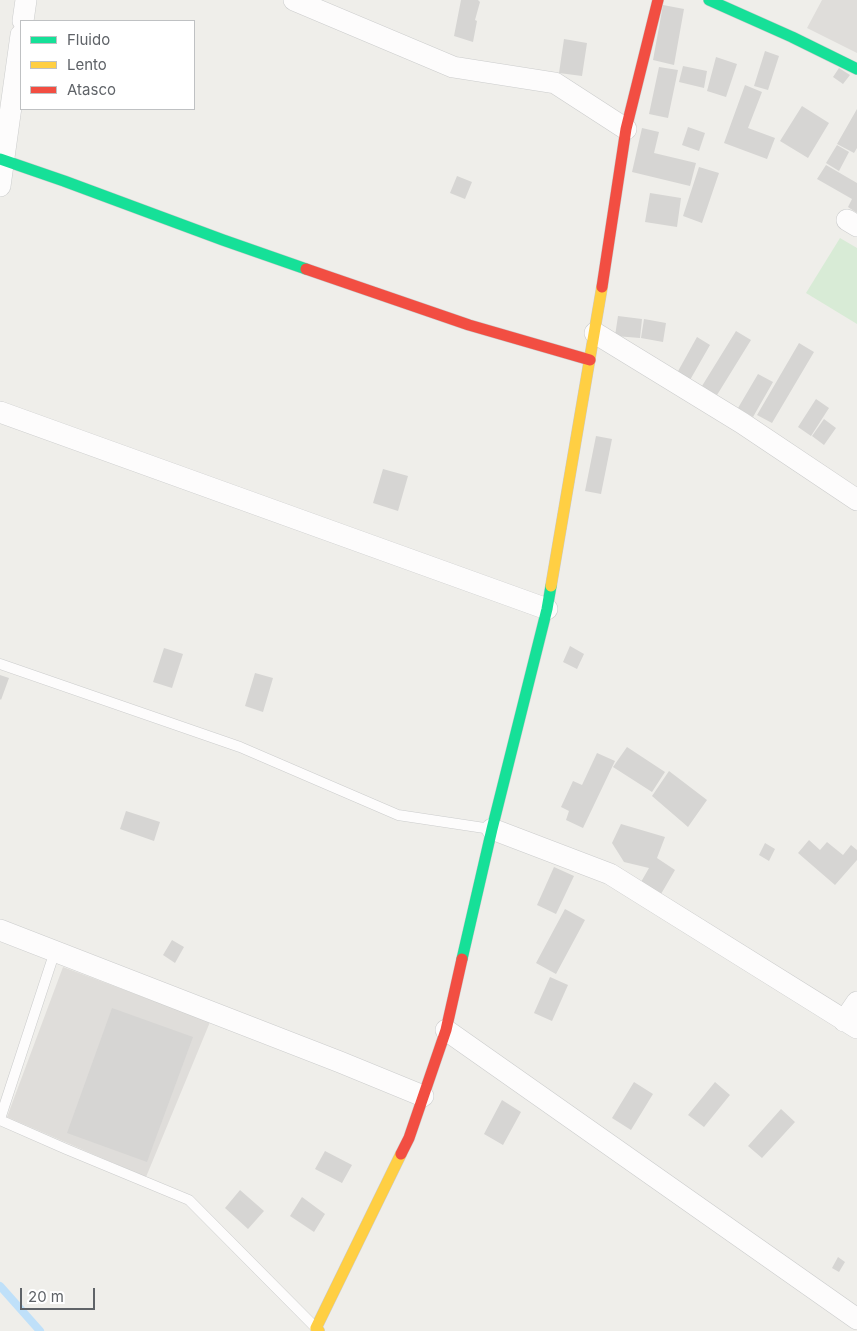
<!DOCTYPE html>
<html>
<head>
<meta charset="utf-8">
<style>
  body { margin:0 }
  #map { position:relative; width:857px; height:1331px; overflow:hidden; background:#efeeea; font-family:Inter,sans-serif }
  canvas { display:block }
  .legend { position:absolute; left:20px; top:20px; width:175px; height:90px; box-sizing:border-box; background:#fff; border:1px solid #bfc1c3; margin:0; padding:6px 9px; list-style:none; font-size:15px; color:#5f6368 }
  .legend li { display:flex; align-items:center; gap:10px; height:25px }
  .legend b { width:25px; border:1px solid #bfc1c3 }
  .scale { position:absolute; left:20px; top:1288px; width:75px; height:22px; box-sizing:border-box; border:2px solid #5f6368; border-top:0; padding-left:6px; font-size:15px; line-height:18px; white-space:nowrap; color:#5f6368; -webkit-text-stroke:4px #fff; paint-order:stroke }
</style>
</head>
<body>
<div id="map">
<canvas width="857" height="1331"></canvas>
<ul class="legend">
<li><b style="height:6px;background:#16e098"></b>Fluido</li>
<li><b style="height:6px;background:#ffcf43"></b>Lento</li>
<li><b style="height:6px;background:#f24e42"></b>Atasco</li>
</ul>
<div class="scale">20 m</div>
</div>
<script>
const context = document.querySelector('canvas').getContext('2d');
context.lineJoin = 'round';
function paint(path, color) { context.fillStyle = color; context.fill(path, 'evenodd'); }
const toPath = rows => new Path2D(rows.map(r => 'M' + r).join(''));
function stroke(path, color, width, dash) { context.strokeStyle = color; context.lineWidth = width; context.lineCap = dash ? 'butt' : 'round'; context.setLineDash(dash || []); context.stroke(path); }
paint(toPath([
  [822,0,857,0,857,53,807,28],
  [63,967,210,1022,146,1177,7,1117]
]), '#dfddda');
paint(toPath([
  [840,238,857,248,857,324,806,293]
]), '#d8ebd6');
stroke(toPath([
  [0,1286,40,1331]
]), '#bfe0f9', 8);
paint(toPath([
  [461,0,478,0,480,2,475,20,477,21,473,42,454,36],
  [663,5,684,9,674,65,653,60],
  [564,39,587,43,582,76,559,73],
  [765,51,779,56,768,90,754,86],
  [716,57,737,64,726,97,707,91],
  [683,66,707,71,704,88,679,82],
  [659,67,678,70,668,118,649,114],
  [839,68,850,75,843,84,833,77],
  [745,85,762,92,748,128,775,138,767,159,724,143],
  [802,106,829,123,808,158,780,141],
  [857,109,857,148,854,153,837,144],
  [688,127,705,133,699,151,682,145],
  [642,128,659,132,654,153,696,163,690,186,632,172],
  [837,145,849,152,839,171,826,163],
  [826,165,857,183,857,213,848,207,852,199,817,179],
  [699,167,719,173,702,223,683,216],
  [457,176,472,182,465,199,450,193],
  [650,193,681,198,677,227,645,222],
  [618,316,642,319,640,338,615,336],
  [644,319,666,323,663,342,641,338],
  [736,331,751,340,717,395,702,386],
  [697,337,710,345,690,380,677,373],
  [799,343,814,352,772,423,757,415],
  [758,374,773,382,753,417,738,408],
  [816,399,829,408,811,436,798,427],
  [824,419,836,428,824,445,812,436],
  [596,436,612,439,601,494,585,491],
  [383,469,408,476,398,511,373,503],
  [570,646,584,654,577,669,563,662],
  [164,648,183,654,172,688,153,682],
  [255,673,273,678,263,712,245,706],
  [0,675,9,678,1,700,0,699],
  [627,747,665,772,652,792,613,767],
  [597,753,615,761,583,828,566,820,569,811,561,807,573,781,582,785],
  [669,771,707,800,688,827,652,796],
  [126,811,160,822,154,841,120,829],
  [621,824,665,837,657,858,675,870,661,894,641,882,649,868,624,862,612,843],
  [809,840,820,850,827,842,843,855,851,845,857,850,857,860,835,885,798,853],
  [765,843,775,849,769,861,759,855],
  [554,867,574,876,556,914,537,905],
  [565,909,585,920,556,974,536,963],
  [172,940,184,947,175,963,163,955],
  [550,977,568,985,552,1021,534,1013],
  [112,1008,193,1037,147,1162,67,1133],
  [634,1082,653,1094,631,1130,612,1118],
  [715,1082,730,1095,704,1127,688,1115],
  [502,1100,521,1112,503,1145,484,1134],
  [781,1109,795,1122,762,1158,748,1146],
  [325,1151,352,1165,342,1183,315,1169],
  [240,1190,264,1211,248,1229,225,1208],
  [302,1197,325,1214,314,1232,290,1216],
  [838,1257,845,1262,839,1272,832,1268]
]), '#d6d5d3');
const lane = toPath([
  [0,664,240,747,398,815,491,829],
  [0,1119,55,951],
  [0,1120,66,1149,189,1200,315,1327]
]);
const street = toPath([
  [294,0,453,67,555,83,626,129],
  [23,21,26,0],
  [0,186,21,35],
  [847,220,857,226],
  [595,333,742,423,857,500],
  [0,412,547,609],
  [492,829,610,874,857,1028],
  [0,930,340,1062,423,1096],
  [844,1021,857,1002],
  [446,1030,857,1319]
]);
const fast = toPath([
  [709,0,792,37,857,69],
  [0,159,64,181,223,240,306,269],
  [462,959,492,829,547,609,551,586]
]);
const slow = toPath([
  [551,586,602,287],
  [319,1331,316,1328,401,1154]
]);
const jam = toPath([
  [306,269,469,325,590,360],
  [602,287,626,129,658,0],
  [401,1154,409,1138,446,1030,462,959]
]);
stroke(lane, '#cbcccc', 11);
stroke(street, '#cbcccc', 22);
stroke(fast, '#cacacb', 12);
stroke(slow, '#cacacb', 12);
stroke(jam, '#cacacb', 12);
stroke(lane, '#fdfcfc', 10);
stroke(street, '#fdfcfc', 21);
stroke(fast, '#16e098', 11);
stroke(slow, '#ffcf43', 11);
stroke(jam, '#f24e42', 11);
</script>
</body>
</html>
